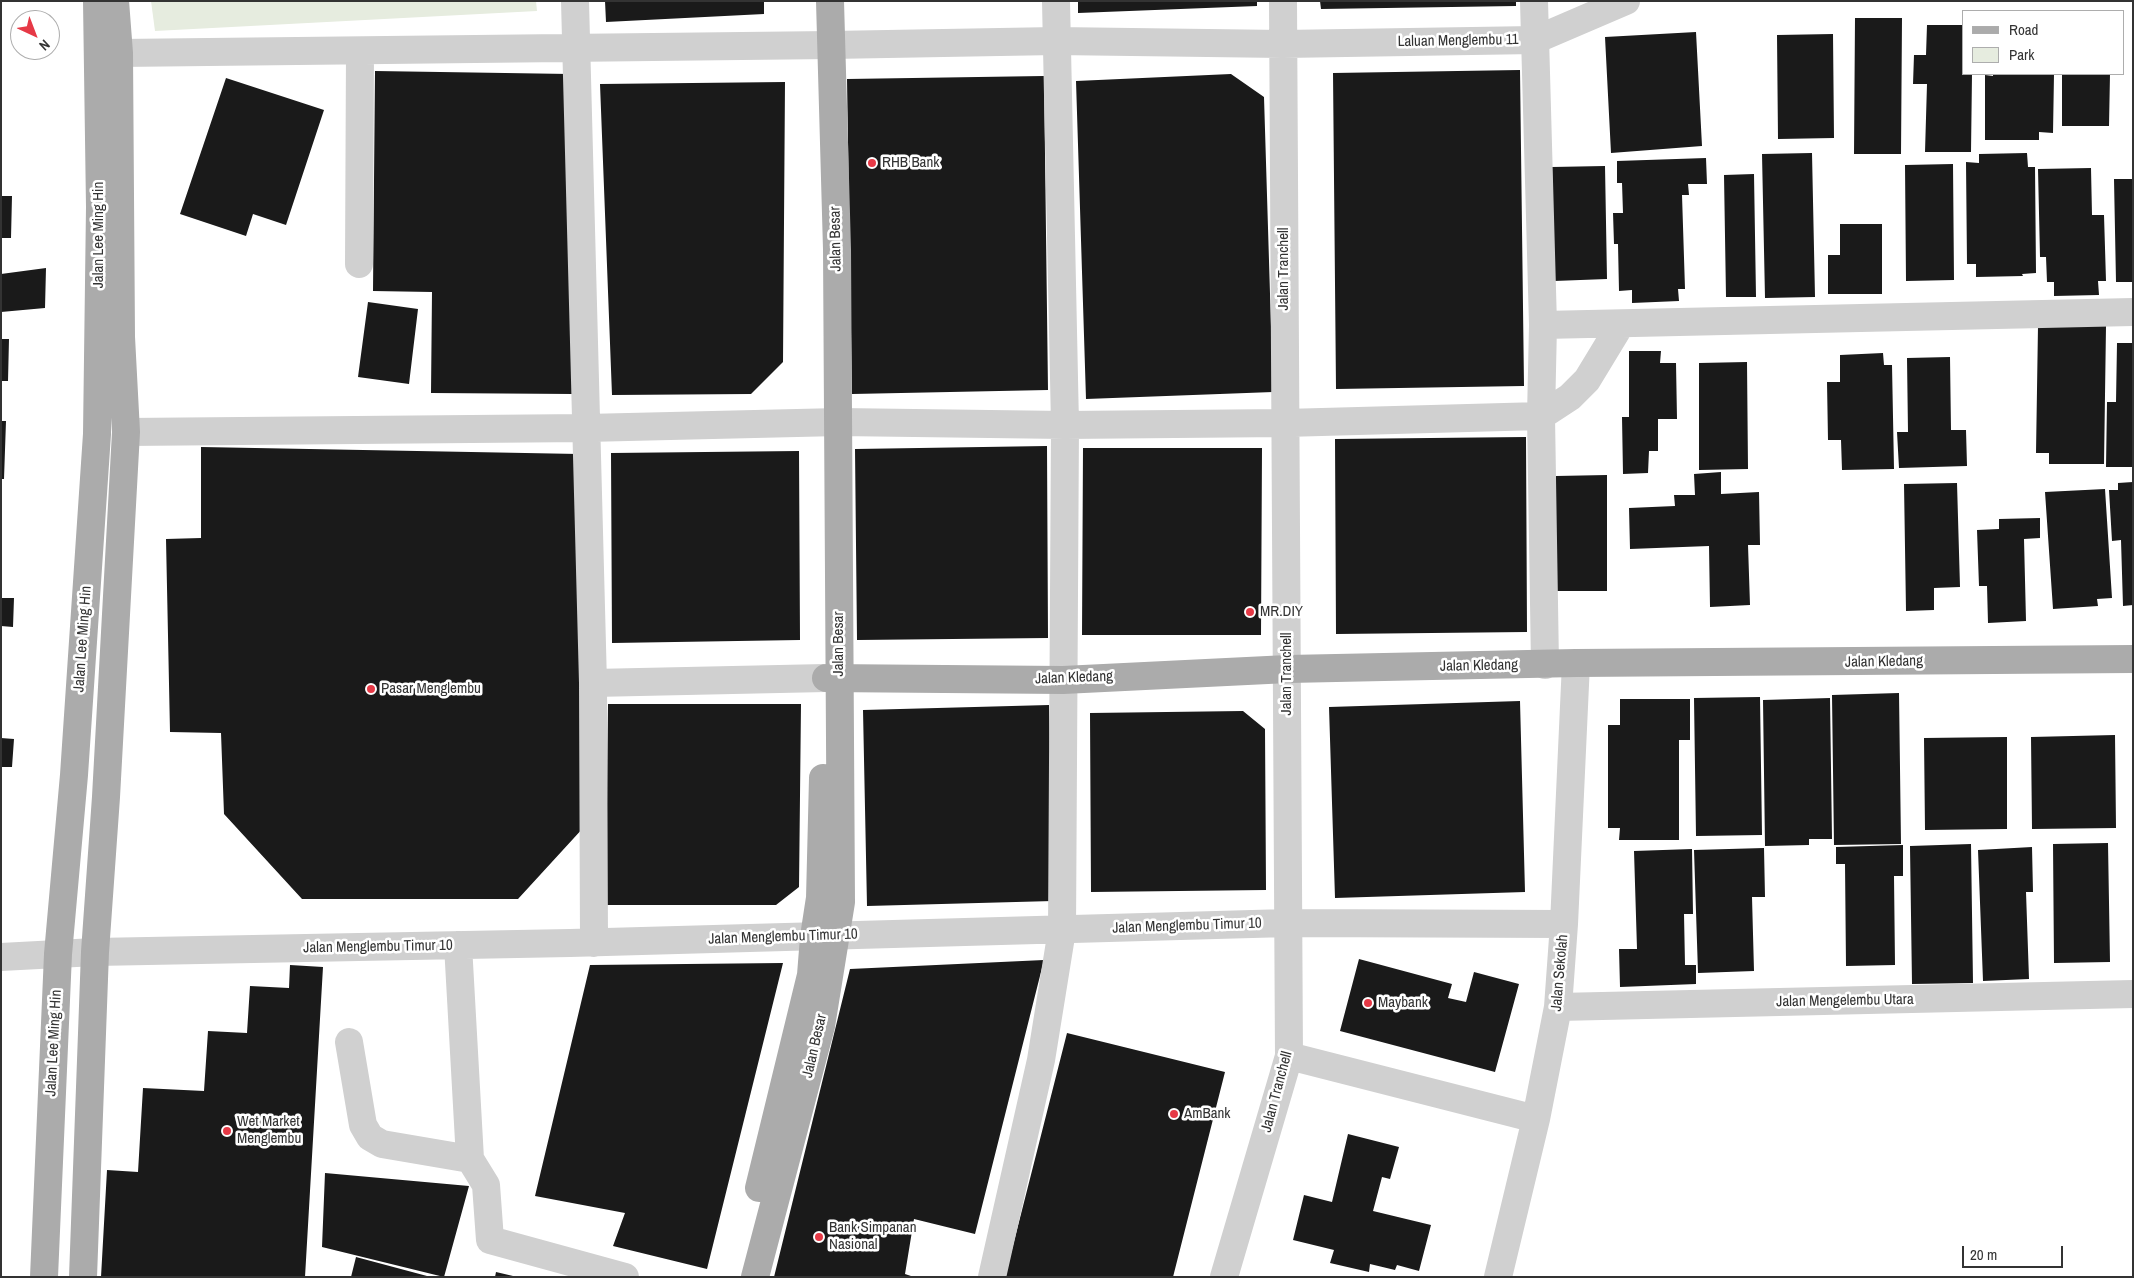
<!DOCTYPE html>
<html>
<head>
<meta charset="utf-8">
<style>
  body { margin:0 }
  #map { position:relative; width:2134px; height:1278px; overflow:hidden; background:#fff; font-family:"Archivo Narrow",sans-serif }
  canvas { display:block }
  .frame { position:absolute; inset:0; border:2px solid #333; pointer-events:none }
  .legend { position:absolute; left:1962px; top:10px; width:162px; height:65px; box-sizing:border-box; background:#fff; border:1px solid #adadad; margin:0; padding:6px 9px; list-style:none; font-size:15px; color:#333 }
  .legend li { display:flex; align-items:center; gap:10px; height:25px }
  .legend b { width:25px; border:1px solid #adadad }
  .north { position:absolute; left:10px; top:10px; width:50px; height:50px; box-sizing:border-box; background:#fff; border:1px solid #adadad; border-radius:50%; rotate:137deg; font-size:14px; font-weight:700; line-height:20px; text-align:center; color:#333 }
  .north::after { content:''; display:block; margin:auto; width:18px; height:22px; background:#e63946; clip-path:polygon(50% 0,100% 100%,50% 72%,0 100%) }
  .scale { position:absolute; left:1962px; top:1246px; width:101px; height:22px; box-sizing:border-box; border:2px solid #333; border-top:0; padding-left:6px; font-size:15px; line-height:18px; white-space:nowrap; color:#333; -webkit-text-stroke:4px #fff; paint-order:stroke }
</style>
</head>
<body>
<div id="map">
<canvas width="2134" height="1278"></canvas>
<div class="frame"></div>
<ul class="legend">
<li><b style="height:6px;background:#ababab"></b>Road</li>
<li><b style="height:14px;background:#e6ecdf"></b>Park</li>
</ul>
<div class="north">N</div>
<div class="scale">20 m</div>
</div>
<script>
const context = document.querySelector('canvas').getContext('2d');
context.lineJoin = 'round';
function paint(path, color) { context.fillStyle = color; context.fill(path, 'evenodd'); }
const toPath = rows => new Path2D(rows.map(r => 'M' + r).join(''));
function stroke(path, color, width, dash) { context.strokeStyle = color; context.lineWidth = width; context.lineCap = dash ? 'butt' : 'round'; context.setLineDash(dash || []); context.stroke(path); }
function label(font, color, halo, rows, align = 'center') {
  context.font = font + ' "Archivo Narrow",sans-serif'; context.lineWidth = 5; context.setLineDash([]); context.textBaseline = 'middle'; context.strokeStyle = halo; context.fillStyle = color; for (const [text, x, y, turn = 0] of rows) {
    context.save(); context.translate(x, y); context.rotate((+turn || 0) * Math.PI / 180); context.textAlign = isNaN(turn) ? turn : align; if (halo) context.strokeText(text, 0, 0); context.fillText(text, 0, 0); context.restore();
  }
}
paint(toPath([
  [151,1,536,1,537,11,155,31]
]), '#e6ecdf');
paint(toPath([
  [605,1,764,1,764,14,606,22],
  [1078,1,1257,1,1257,6,1078,13],
  [1320,1,1516,1,1516,6,1321,9],
  [1855,18,1902,18,1901,154,1854,154],
  [1927,25,1963,25,1963,74,1972,74,1971,152,1925,152,1927,84,1913,84,1914,55,1926,55],
  [1696,32,1702,146,1611,153,1605,37],
  [1833,34,1834,138,1778,139,1777,35],
  [1520,70,1524,386,1336,389,1333,73],
  [375,71,570,74,574,394,431,393,432,292,373,291],
  [1231,74,1264,97,1273,392,1086,399,1076,81],
  [1993,74,2054,74,2053,133,2039,132,2039,140,1985,140,1985,75,1993,76],
  [2062,74,2110,74,2109,126,2062,126],
  [1044,76,1048,390,852,394,847,79],
  [226,78,324,110,286,225,253,214,246,236,180,214],
  [785,82,783,362,751,394,612,395,600,84],
  [1812,153,1815,297,1765,298,1762,154],
  [2027,153,2028,167,2035,167,2036,273,2022,274,2023,276,1976,277,1976,264,1967,264,1966,162,1979,163,1979,154],
  [1706,158,1707,184,1688,184,1689,195,1682,195,1685,289,1678,289,1679,301,1632,303,1632,290,1619,291,1618,244,1614,244,1613,213,1623,213,1622,183,1617,183,1617,161],
  [1953,164,1954,280,1906,281,1905,165],
  [1605,166,1607,279,1554,281,1552,167],
  [2091,168,2092,215,2104,215,2106,281,2098,281,2099,295,2054,296,2054,282,2047,282,2046,257,2040,257,2038,169],
  [1754,174,1756,297,1726,297,1724,175],
  [2114,179,2133,179,2133,282,2116,282],
  [1,196,12,196,11,238,1,238],
  [1840,224,1882,224,1882,294,1828,294,1828,255,1840,255],
  [46,268,45,308,1,312,1,274],
  [368,302,418,309,409,384,358,377],
  [2038,326,2106,326,2104,464,2049,464,2049,453,2036,453],
  [1,339,9,339,8,381,1,381],
  [2117,343,2133,343,2133,467,2106,467,2107,402,2116,402],
  [1629,351,1661,351,1660,363,1676,363,1677,419,1658,419,1658,451,1649,451,1648,473,1623,474,1622,417,1629,417],
  [1883,353,1884,365,1892,365,1894,469,1842,470,1841,440,1828,440,1827,382,1840,382,1840,355],
  [1950,357,1951,430,1966,430,1967,466,1899,468,1897,432,1908,432,1907,358],
  [1747,362,1748,469,1699,470,1699,363],
  [1,421,6,421,4,479,1,479],
  [1526,437,1527,632,1336,634,1335,439],
  [1047,446,1048,638,857,640,855,449],
  [201,447,579,454,584,827,518,899,302,899,224,814,221,733,170,732,166,539,201,538],
  [1083,448,1262,448,1261,635,1082,635],
  [799,451,800,640,612,643,611,453],
  [1721,472,1721,494,1759,492,1760,545,1748,545,1750,605,1710,607,1709,546,1630,549,1629,508,1675,506,1674,495,1695,495,1694,474],
  [1607,475,1607,591,1555,591,1556,476],
  [2133,482,2133,605,2123,606,2121,540,2112,541,2109,490,2118,490,2118,483],
  [1957,483,1960,587,1934,588,1934,610,1906,611,1904,484],
  [2105,489,2112,598,2097,599,2098,606,2053,609,2045,492],
  [2040,518,2040,538,2024,539,2026,621,1988,623,1987,586,1979,586,1977,530,1999,529,1999,519],
  [1,598,14,598,13,627,1,626],
  [1899,693,1901,844,1834,845,1832,695],
  [1760,697,1762,835,1696,836,1694,698],
  [1830,698,1832,839,1809,839,1809,845,1765,846,1763,700],
  [1620,699,1690,699,1690,740,1679,740,1679,840,1619,840,1620,828,1608,828,1608,725,1620,725],
  [1520,701,1525,892,1335,898,1329,707],
  [608,704,801,704,799,887,776,905,606,905],
  [1049,705,1053,901,867,906,863,710],
  [1243,711,1265,729,1266,890,1091,892,1090,713],
  [2115,735,2116,828,2032,829,2031,737],
  [2007,737,2007,829,1925,830,1924,738],
  [1,738,14,739,12,767,1,767],
  [2108,843,2110,962,2054,963,2053,844],
  [1971,844,1973,983,1912,984,1910,846],
  [1903,845,1903,876,1894,876,1895,965,1846,966,1845,864,1836,864,1836,847],
  [2032,847,2033,892,2026,892,2029,979,1983,981,1978,850],
  [1764,848,1765,897,1752,897,1754,971,1698,973,1694,850],
  [1692,849,1693,914,1684,914,1685,965,1696,965,1696,984,1620,987,1619,949,1637,949,1634,851],
  [1359,959,1452,984,1448,998,1466,1002,1474,972,1519,984,1495,1072,1340,1031],
  [1044,960,975,1234,914,1219,905,1274,914,1277,774,1277,850,969],
  [783,963,707,1269,613,1246,625,1213,535,1196,590,965],
  [290,965,323,967,305,1277,101,1277,107,1170,138,1172,143,1088,204,1091,208,1031,247,1033,250,986,289,988],
  [1067,1033,1225,1072,1173,1277,1005,1277],
  [1348,1134,1399,1147,1390,1179,1382,1177,1373,1211,1431,1225,1419,1271,1397,1265,1395,1270,1370,1264,1369,1272,1330,1263,1334,1250,1293,1240,1304,1195,1332,1202],
  [325,1173,469,1186,444,1277,322,1247],
  [356,1257,427,1276,427,1277,351,1277],
  [496,1272,513,1276,513,1277,495,1277]
]), '#1a1a1a');
stroke(toPath([
  [575,1,593,683,594,943],
  [1534,1,1543,325,1541,416,1545,665],
  [119,53,831,45,1056,41,1283,44,1535,40,1626,1],
  [359,264,360,51],
  [1543,325,2133,312],
  [126,432,586,428,839,422,1065,425,1285,423,1541,416,1570,397,1587,380,1621,324],
  [593,683,826,678],
  [458,945,470,1159],
  [1,957,95,952,570,943,1288,923,1564,924],
  [1558,1007,2133,994],
  [349,1042,363,1125,370,1137,382,1144,470,1159,486,1185,490,1240,625,1277],
  [1289,1056,1536,1119],
  [992,1277,1041,1060,1062,930,1065,425,1056,1],
  [1224,1277,1289,1056,1283,1],
  [1498,1277,1536,1119,1558,1007,1564,924,1576,663]
]), '#d0d0d0', 28);
stroke(toPath([
  [826,678,1063,680,1288,669,1576,663,2133,659],
  [759,1188,811,975,814,937,820,898,823,778],
  [44,1277,58,954,74,775,97,434,100,207,97,1],
  [83,1277,95,952,106,797,126,432,121,337,119,53,115,1],
  [755,1277,821,1026,841,902,837,249,830,1]
]), '#ababab', 28);
for (const [x, y, r, color] of [
  [872,163,5,"#e63946"],
  [1250,612,5,"#e63946"],
  [371,689,5,"#e63946"],
  [1368,1003,5,"#e63946"],
  [1174,1114,5,"#e63946"],
  [227,1131,5,"#e63946"],
  [819,1237,5,"#e63946"]
]) { const dot = new Path2D(); dot.arc(x, y, r, 0, 2 * Math.PI); context.fillStyle = color; context.fill(dot); stroke(dot, '#fff', 2); }
label('15px', '#333', '#fff', [
  ["Laluan Menglembu 11",1458,41,-1],
  ["Jalan Lee Ming Hin",99,235,-90],
  ["Jalan Besar",836,239,-91],
  ["Jalan Tranchell",1284,269,-90],
  ["Jalan Lee Ming Hin",83,639,-86],
  ["Jalan Besar",839,644,-90],
  ["Jalan Kledang",1884,662,-1],
  ["Jalan Kledang",1479,666,-1],
  ["Jalan Tranchell",1287,674,-90],
  ["Jalan Kledang",1074,678,-2],
  ["Jalan Menglembu Timur 10",1187,926,-2],
  ["Jalan Menglembu Timur 10",783,937,-2],
  ["Jalan Menglembu Timur 10",378,947,-1],
  ["Jalan Sekolah",1560,973,-85],
  ["Jalan Mengelembu Utara",1845,1001,-1],
  ["Jalan Lee Ming Hin",54,1043,-87],
  ["Jalan Besar",815,1046,-77],
  ["Jalan Tranchell",1277,1092,-75]
]);
label('15px', '#333', '#fff', [
  ["RHB Bank",882,163],
  ["MR.DIY",1260,612],
  ["Pasar Menglembu",381,689],
  ["Maybank",1378,1003],
  ["AmBank",1184,1114],
  ["Wet Market",237,1122],
  ["Menglembu",237,1139],
  ["Bank Simpanan",829,1228],
  ["Nasional",829,1245]
], 'left');
</script>
</body>
</html>
